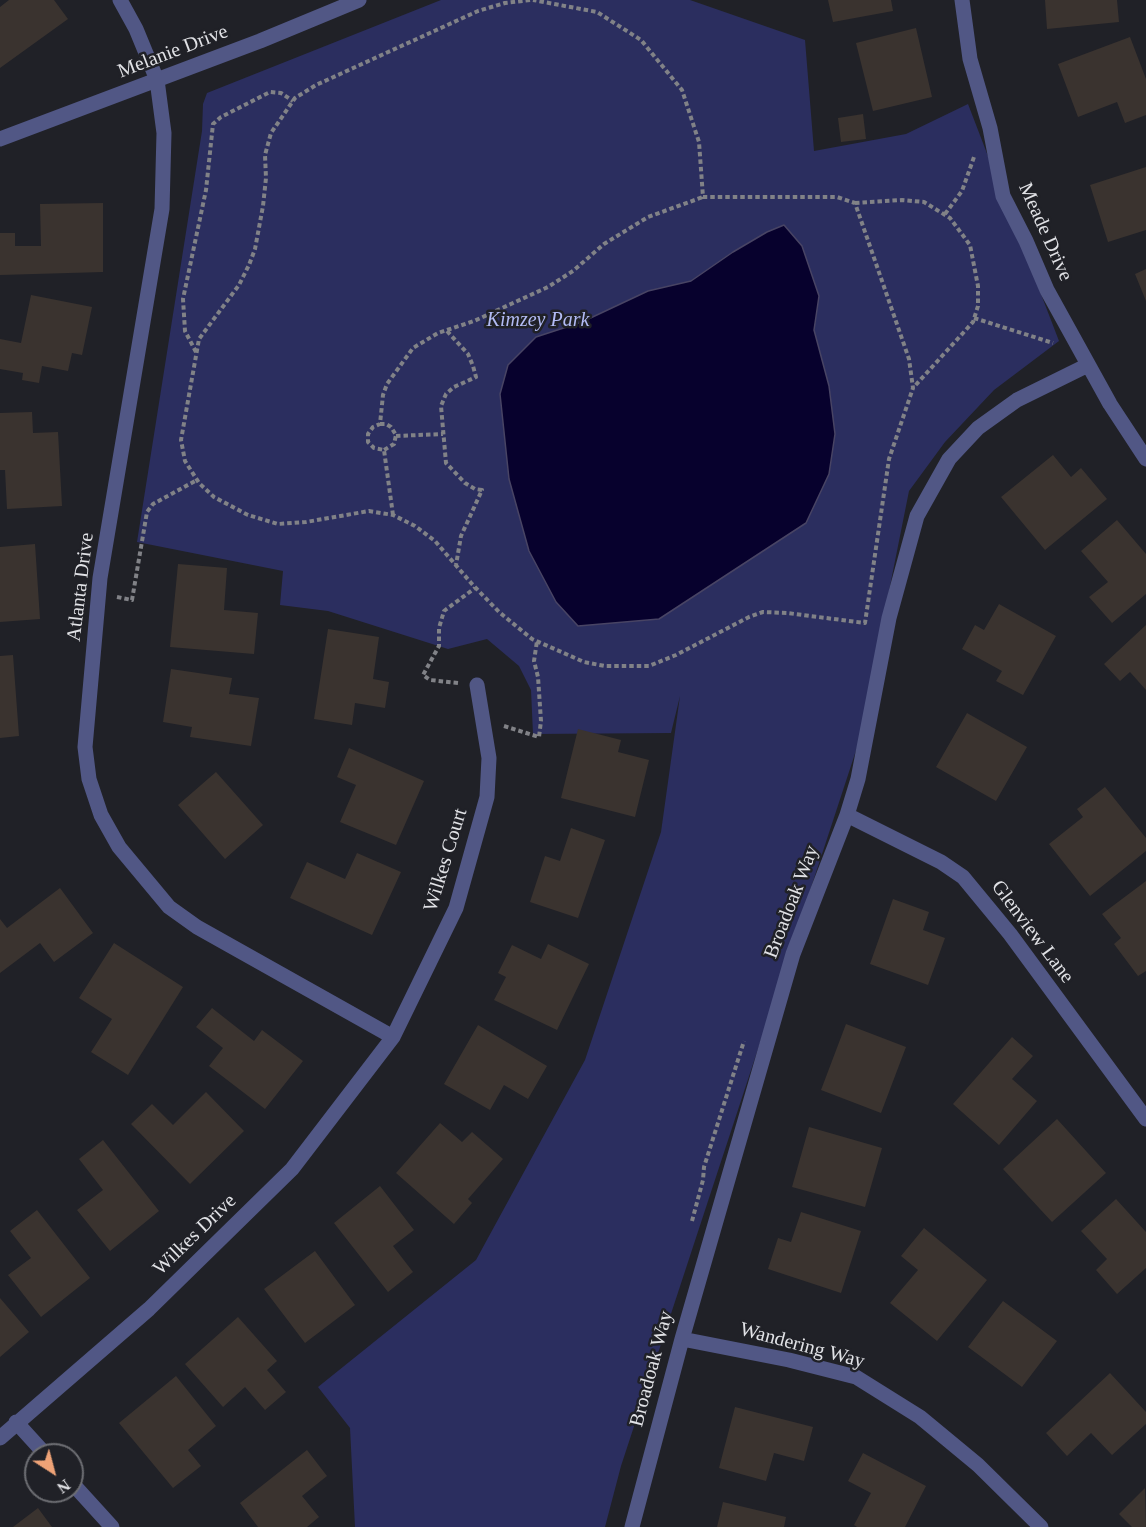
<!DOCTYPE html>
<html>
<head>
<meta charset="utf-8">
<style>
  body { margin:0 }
  #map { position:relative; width:1146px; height:1527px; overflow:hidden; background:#202127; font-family:Georgia,serif }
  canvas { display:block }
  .north { position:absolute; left:24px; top:1443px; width:60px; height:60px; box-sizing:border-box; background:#202127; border:2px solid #6d6e73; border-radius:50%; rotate:144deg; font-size:16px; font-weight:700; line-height:24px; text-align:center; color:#e1e2e6 }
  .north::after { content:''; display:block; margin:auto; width:21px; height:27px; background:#efa377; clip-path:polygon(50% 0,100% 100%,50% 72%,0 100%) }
</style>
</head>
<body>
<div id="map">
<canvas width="1146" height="1527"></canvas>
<div class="north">N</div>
</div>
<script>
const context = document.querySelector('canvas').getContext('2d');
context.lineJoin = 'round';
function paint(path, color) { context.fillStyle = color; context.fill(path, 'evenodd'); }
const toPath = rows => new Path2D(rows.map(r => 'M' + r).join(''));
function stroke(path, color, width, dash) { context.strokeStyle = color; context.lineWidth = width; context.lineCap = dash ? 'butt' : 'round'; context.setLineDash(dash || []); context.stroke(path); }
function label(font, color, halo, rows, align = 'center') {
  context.font = font + ' Georgia,serif'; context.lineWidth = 5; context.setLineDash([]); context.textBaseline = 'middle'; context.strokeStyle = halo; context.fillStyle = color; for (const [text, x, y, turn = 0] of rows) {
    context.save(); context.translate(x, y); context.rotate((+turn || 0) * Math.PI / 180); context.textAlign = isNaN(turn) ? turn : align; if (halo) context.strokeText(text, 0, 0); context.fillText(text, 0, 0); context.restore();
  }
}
paint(toPath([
  [441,0,690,0,805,40,814,151,906,134,968,104,1059,341,994,390,945,442,909,491,880,636,869,711,621,1466,605,1527,355,1527,350,1428,318,1387,476,1260,585,1060,661,832,680,696,671,733,533,734,531,690,519,666,487,639,448,649,328,611,280,605,283,571,137,542,202,131,203,104,207,93]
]), '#2b2e5f');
const water = toPath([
  [784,225,802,246,819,296,814,330,829,386,835,434,829,474,806,523,659,619,578,626,556,602,529,551,509,479,500,394,508,365,536,337,582,322,648,291,691,281,733,252,767,232,784,225]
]);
paint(water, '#07012d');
stroke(water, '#484464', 1.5);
paint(toPath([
  [9,0,54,0,68,19,0,68,0,7],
  [828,0,891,0,893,11,833,22],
  [1045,0,1117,0,1119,22,1047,29],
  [916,28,932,97,873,111,856,43],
  [1130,37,1146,79,1146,115,1125,123,1117,102,1078,117,1058,64],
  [863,114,866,139,841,142,838,118],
  [1146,167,1146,230,1108,242,1090,185],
  [103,203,103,272,0,275,0,233,15,233,15,246,41,246,40,204],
  [1146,269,1146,301,1135,274],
  [31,295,92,307,82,355,72,353,68,371,42,366,39,383,22,380,23,373,0,369,0,339,21,343],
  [32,412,33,433,58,432,62,506,7,509,5,470,0,470,0,413],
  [1053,455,1071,477,1081,468,1107,499,1045,550,1001,497],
  [1117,520,1146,554,1146,594,1112,623,1089,597,1108,582,1081,551],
  [35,544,40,619,0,622,0,547],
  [178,564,227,568,224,610,258,613,254,654,170,647],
  [999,604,1056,636,1023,695,996,681,1002,671,962,649,975,625,984,630],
  [1146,625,1146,690,1130,672,1120,681,1104,664],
  [328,629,379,637,373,679,389,682,385,708,355,703,352,725,314,719],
  [13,655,19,736,0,738,0,656],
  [171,669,232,678,229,694,259,698,251,746,190,737,192,727,163,722],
  [967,713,1027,747,996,801,936,767],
  [578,729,621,740,618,752,649,760,635,817,561,798],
  [349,748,424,781,396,845,340,822,356,785,337,777],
  [216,772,263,825,225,859,178,805],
  [1105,787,1146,838,1146,851,1090,896,1049,844,1083,817,1077,809],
  [571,828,605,840,578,918,530,902,545,856,560,861],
  [357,853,401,872,372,935,290,898,307,862,345,879],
  [1146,881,1146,971,1138,976,1114,944,1121,938,1102,914],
  [60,888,93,933,54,962,40,943,0,973,0,919,7,928],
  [893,899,929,912,923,930,945,938,928,985,870,964],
  [114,943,183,987,128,1075,91,1052,112,1019,79,998],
  [548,944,589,964,557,1030,494,1000,506,977,498,973,512,945,541,959],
  [212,1008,254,1041,262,1030,303,1061,265,1109,209,1066,223,1048,196,1027],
  [846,1024,906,1047,881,1113,821,1090],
  [478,1025,547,1066,528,1099,504,1085,490,1110,444,1084],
  [1012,1037,1033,1056,1012,1079,1037,1101,999,1145,953,1104],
  [206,1092,244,1131,190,1184,131,1124,152,1104,173,1125],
  [1057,1119,1106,1173,1052,1222,1003,1169],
  [440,1123,462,1142,472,1132,503,1159,468,1199,472,1203,454,1224,396,1173],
  [809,1127,882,1148,865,1207,792,1187],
  [103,1140,159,1211,110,1251,77,1210,103,1190,79,1159],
  [380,1186,414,1230,393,1246,413,1272,388,1292,334,1223],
  [1116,1199,1146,1232,1146,1268,1117,1294,1096,1270,1107,1259,1081,1231],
  [37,1210,90,1278,41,1317,8,1275,31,1258,10,1231],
  [801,1212,861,1231,841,1293,768,1269,778,1238,791,1242],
  [924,1228,987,1280,937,1341,890,1303,918,1270,901,1256],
  [315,1251,355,1305,305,1343,264,1289],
  [0,1298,29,1332,0,1357],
  [1003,1301,1057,1341,1022,1387,968,1347],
  [238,1317,277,1361,267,1370,286,1392,265,1410,245,1387,223,1407,185,1364],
  [1110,1373,1146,1412,1146,1424,1112,1455,1091,1433,1067,1456,1046,1433],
  [176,1376,216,1426,188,1450,201,1466,173,1488,119,1423],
  [735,1407,813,1427,804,1461,774,1453,766,1481,719,1468],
  [307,1450,327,1476,302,1496,319,1517,307,1527,258,1527,240,1503],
  [863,1453,926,1486,905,1527,857,1527,854,1525,871,1493,848,1481],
  [1145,1488,1146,1527,1132,1527,1119,1514],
  [723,1502,786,1517,784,1527,717,1527],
  [38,1508,52,1527,13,1527]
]), '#3a332f');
stroke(toPath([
  [530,0,505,3,478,11,316,85,295,98,271,133,265,155,266,178,263,206,255,249,249,265,239,285,199,339,181,440,185,461,199,483,214,497,248,515,278,524,306,522,369,511,393,515,415,526,435,541,472,584,499,612,532,639,584,662,605,666,649,666,676,655,749,617,763,612,787,613,865,623,889,459,913,388,909,359,855,203,837,197,703,197,699,142,682,90,641,40,597,12,533,0],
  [855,203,902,200,924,202,950,218,970,245,978,286,978,306,973,322,913,388],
  [945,214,962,191,974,157],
  [974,318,1053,343],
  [447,331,468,354,473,366,476,377,454,387,446,394,441,406,446,463,465,483,475,489,482,490,461,536,456,565],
  [196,352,185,331,183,299,206,190,213,124,221,117,270,92,281,93,293,101],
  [380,424,386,424,391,427,396,435,394,444,384,450],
  [396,436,443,434],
  [393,515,384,450,374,448,368,442,368,434,373,427,380,424,383,395,387,384,413,348,438,333,474,321,548,287,573,271,604,244,648,217,703,197],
  [117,597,132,600,147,512,153,504,197,480],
  [458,683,430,680,423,675,439,646,439,628,444,611,475,588],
  [504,726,539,737,541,721,538,677,534,661,537,641],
  [692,1221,703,1180,704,1167,744,1041]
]), '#818287', 4, [4.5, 3]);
stroke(toPath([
  [120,0,136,29,157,80,164,133,162,209,100,578,85,747,89,779,101,815,119,847,169,907,197,927,393,1037],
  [962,0,970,59,990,128,1003,196,1026,241,1047,290,1110,404,1146,459],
  [0,139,260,41,359,0],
  [847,815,941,862,963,877,1010,934,1146,1119],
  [682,1339,789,1360,856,1377,920,1417,978,1465,1041,1527],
  [16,1422,46,1455],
  [0,1438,149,1309,292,1169,393,1037,456,908,487,797,489,758,477,685],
  [72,1483,112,1527],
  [632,1527,682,1339,793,954,847,815,858,779,889,618,917,516,949,459,978,428,1017,400,1088,365]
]), '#515785', 15);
label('20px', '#e1e2e6', '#202127', [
  ["Melanie Drive",173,52,-21],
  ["Meade Drive",1045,232,66],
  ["Atlanta Drive",81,587,-83],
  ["Wilkes Court",446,860,-73],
  ["Broadoak Way",792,902,-69],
  ["Glenview Lane",1032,932,53],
  ["Wilkes Drive",195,1235,-44],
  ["Wandering Way",802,1346,15],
  ["Broadoak Way",652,1369,-75]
]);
label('italic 20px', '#b2bbf4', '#202127', [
  ["Kimzey Park",538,321]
]);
</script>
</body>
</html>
